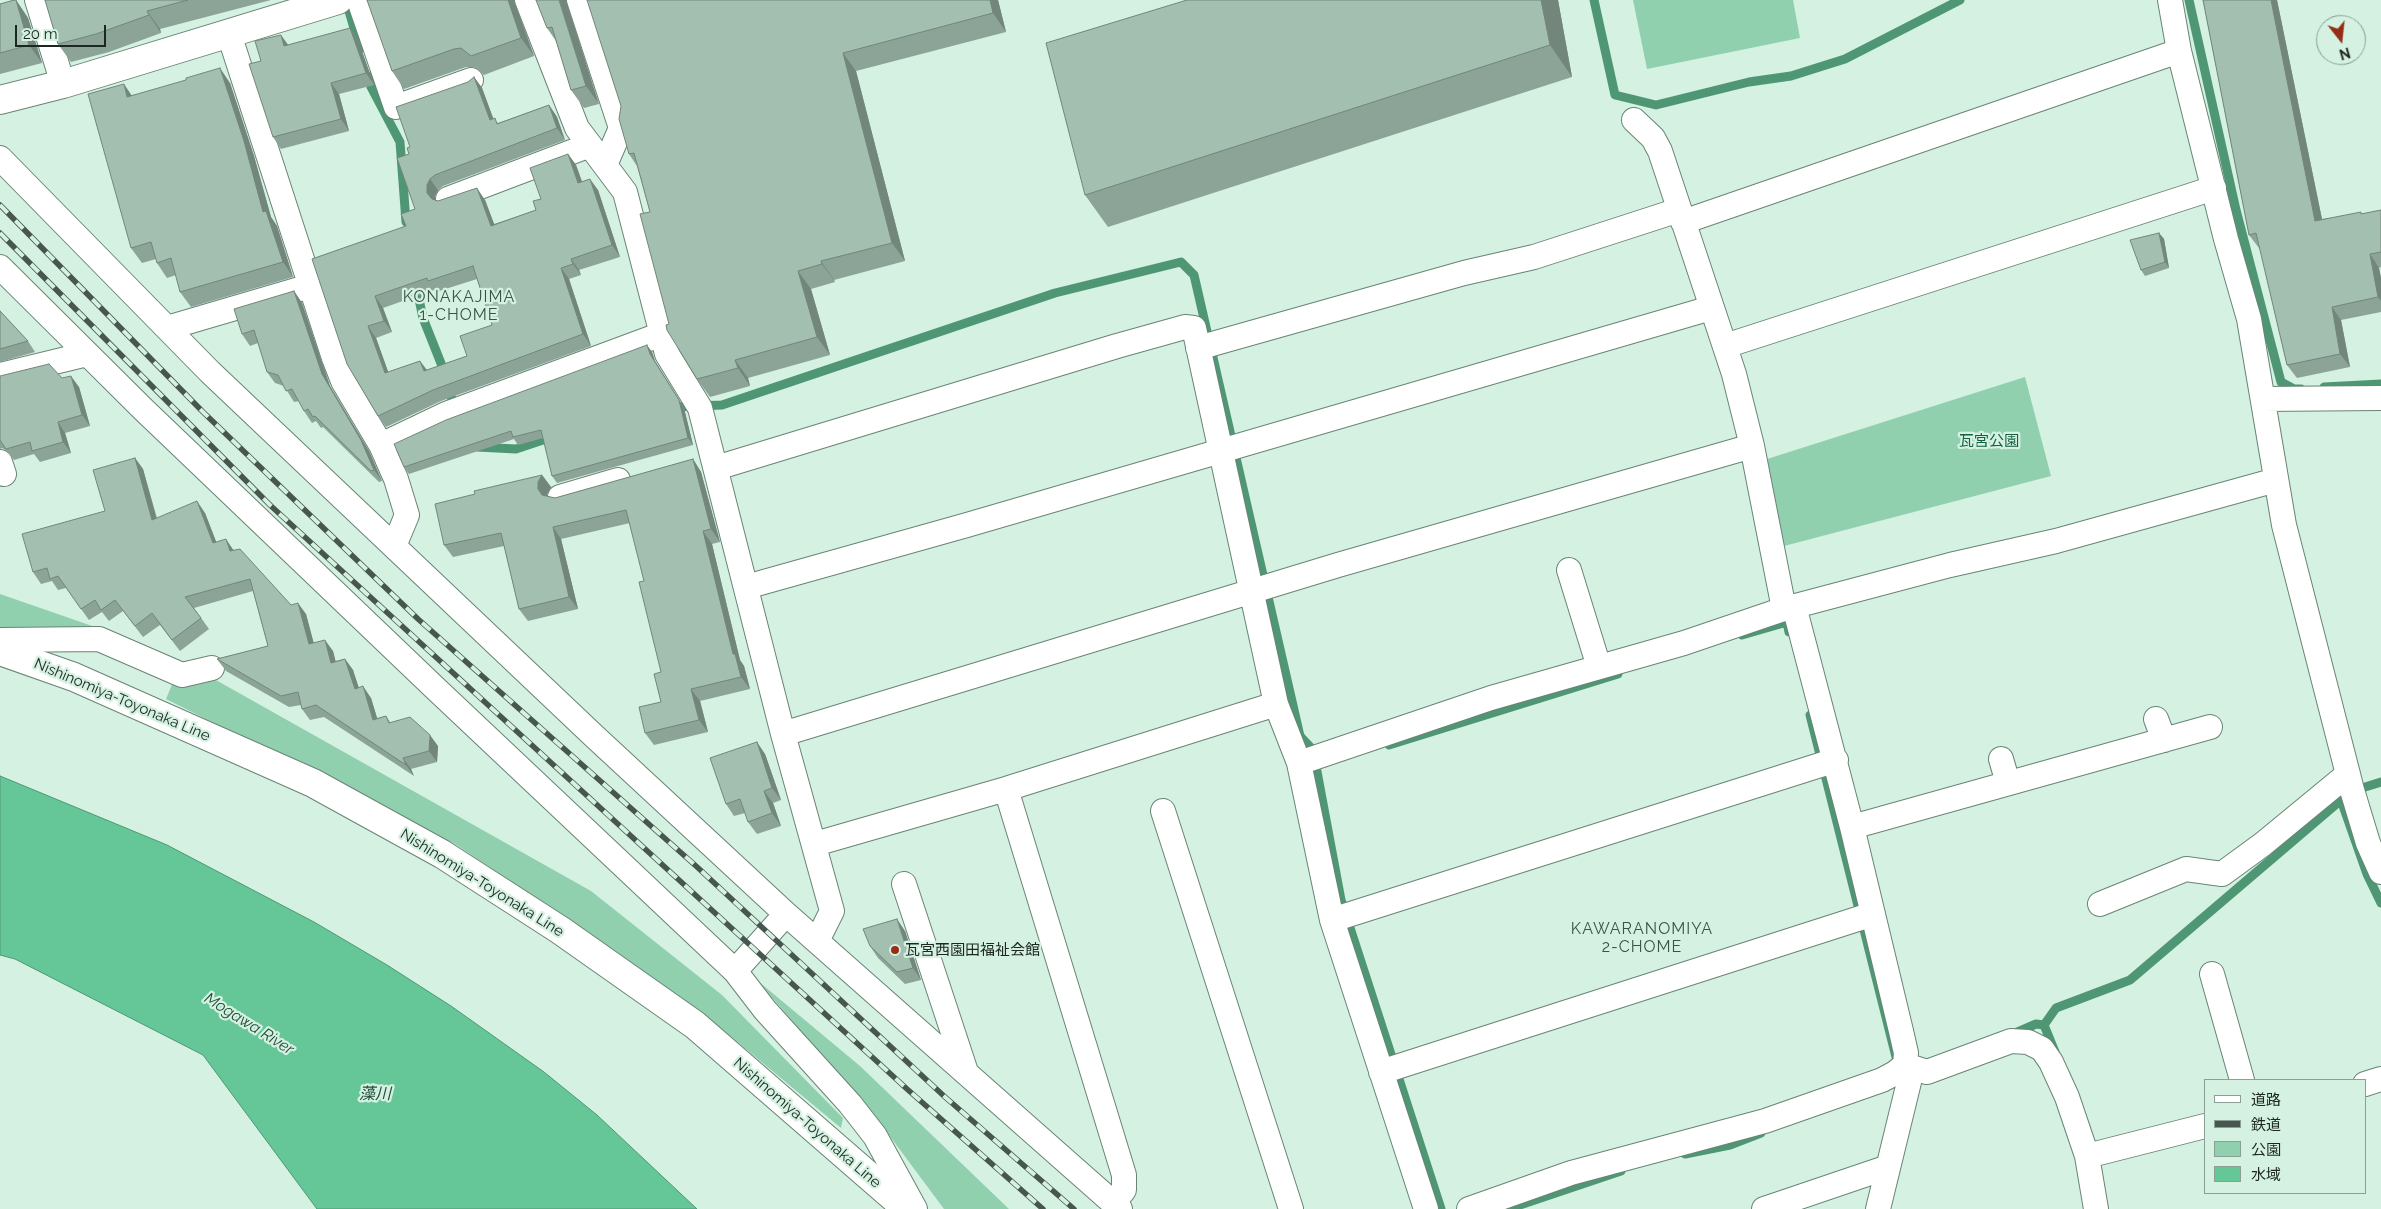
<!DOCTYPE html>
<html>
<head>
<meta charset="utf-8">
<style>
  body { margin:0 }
  #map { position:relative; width:2381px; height:1209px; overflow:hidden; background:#d4f1e1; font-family:Raleway,"Noto Sans JP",sans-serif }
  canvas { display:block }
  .legend { position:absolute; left:2204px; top:1079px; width:162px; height:115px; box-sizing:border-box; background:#d4f1e1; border:1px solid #8aa094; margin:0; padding:6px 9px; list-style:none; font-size:15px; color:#1c2721 }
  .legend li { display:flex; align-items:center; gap:10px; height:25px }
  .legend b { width:25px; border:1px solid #8aa094 }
  .north { position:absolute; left:2316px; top:15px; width:50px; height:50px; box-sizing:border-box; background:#d4f1e1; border:1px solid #8aa094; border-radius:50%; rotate:164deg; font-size:14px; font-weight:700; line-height:20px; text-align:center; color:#1c2721 }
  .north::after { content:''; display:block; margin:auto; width:18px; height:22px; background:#962d17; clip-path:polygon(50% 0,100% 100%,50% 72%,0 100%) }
  .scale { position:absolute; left:15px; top:25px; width:91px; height:22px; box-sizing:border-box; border:2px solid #1c2721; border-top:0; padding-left:6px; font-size:15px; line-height:18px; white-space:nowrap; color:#1c2721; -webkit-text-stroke:4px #d4f1e1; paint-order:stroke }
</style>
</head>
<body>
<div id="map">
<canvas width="2381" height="1209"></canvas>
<ul class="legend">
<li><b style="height:6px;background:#fff"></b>道路</li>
<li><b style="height:6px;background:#47564e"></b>鉄道</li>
<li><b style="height:14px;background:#91d0af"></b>公園</li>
<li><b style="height:14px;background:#65c798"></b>水域</li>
</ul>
<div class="north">N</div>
<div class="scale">20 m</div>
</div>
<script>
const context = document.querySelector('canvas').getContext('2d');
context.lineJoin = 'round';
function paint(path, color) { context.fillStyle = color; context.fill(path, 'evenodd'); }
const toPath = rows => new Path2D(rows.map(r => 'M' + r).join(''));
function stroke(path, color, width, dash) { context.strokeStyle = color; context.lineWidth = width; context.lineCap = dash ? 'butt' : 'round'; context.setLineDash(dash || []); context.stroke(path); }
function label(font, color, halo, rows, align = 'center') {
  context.font = font + ' Raleway,"Noto Sans JP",sans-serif'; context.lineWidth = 4.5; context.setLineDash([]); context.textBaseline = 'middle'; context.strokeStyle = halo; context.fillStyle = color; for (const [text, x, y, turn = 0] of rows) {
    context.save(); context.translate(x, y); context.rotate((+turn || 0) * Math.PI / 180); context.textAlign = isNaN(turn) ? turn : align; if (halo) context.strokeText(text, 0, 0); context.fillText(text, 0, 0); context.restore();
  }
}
paint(toPath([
  [1633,0,1793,0,1800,38,1647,69],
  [2025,377,2051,476,1784,546,1764,460],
  [0,594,98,628,92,635,0,627],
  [207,675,591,891,722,995,843,1118,841,1128,729,1035,615,951,455,844,166,699,173,682],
  [758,981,860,1066,1009,1209,944,1209,883,1127]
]), '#91d0af');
const water = toPath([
  [0,776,167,845,314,922,387,965,451,1006,544,1072,597,1115,697,1209,317,1209,203,1055,15,959,0,955,0,776]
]);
paint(water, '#65c798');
stroke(water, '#4f9774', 1);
stroke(toPath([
  [1594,0,1615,95,1656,105,1749,82,1791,76,1845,59,1960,0],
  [2189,0,2236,210,2281,382,2294,389,2301,389],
  [360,49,349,11,380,0],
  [368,76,371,87,400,142,406,222],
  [416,285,423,318,448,381,454,410],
  [2324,387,2381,384],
  [673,407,722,405,1055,293,1181,262,1194,275,1300,736,1313,750,1341,900,1441,1209],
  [477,447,516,449,555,436],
  [1742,635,1787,622,1789,632],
  [1810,715,1897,1061],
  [1389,745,1618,674],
  [2341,800,2367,874,2381,903],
  [2044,1025,2056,1008,2130,980,2341,800,2362,788,2381,782],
  [2013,1034,2036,1024,2044,1025,2055,1052],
  [1685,1154,1730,1145,1761,1133],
  [1508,1209,1621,1171]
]), '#4f9774', 9);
const minor = toPath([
  [37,0,63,84],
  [359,0,396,107,471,80],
  [527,0,577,128,625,192,667,354,700,408,783,734,832,911,817,941],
  [579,0,621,128,605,165],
  [2170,0,2179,51,2226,239,2249,319,2284,525,2352,790,2368,843,2381,872],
  [229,34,334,358,343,381,381,445,396,479,407,515,394,546],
  [1634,120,1653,138,1660,151,1734,374,1752,446,1784,609],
  [0,158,210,372,594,736,786,914,1120,1209],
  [448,199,590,145],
  [1683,222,2179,51],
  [0,267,144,410,435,688,735,971,765,1010,850,1104,875,1136,915,1209],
  [167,328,310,286],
  [1725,346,2214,188],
  [1198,348,1464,273,1534,257,1679,210],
  [0,375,87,354],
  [2263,399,2381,398],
  [381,445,446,414,662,334],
  [0,462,4,474],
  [716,468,1117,346,1185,327,1194,328,1276,704,1299,763,1332,920,1426,1209],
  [560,497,618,480],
  [1569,570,1599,667],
  [746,587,967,525,1711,308],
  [0,640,99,639,182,675,212,668],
  [2156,719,2164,740],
  [783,734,1338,565,1752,446],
  [2001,759,2008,783],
  [1299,763,1491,698,1684,643,1784,609,1950,565,2056,541,2276,480],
  [1006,789,1124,1175,1124,1190,1113,1203],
  [1163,811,1291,1209],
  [1852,827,2210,727],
  [815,844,1006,789,1276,704],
  [904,884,966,1072],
  [2100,904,2186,869,2222,874,2263,844,2348,774],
  [1332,920,1836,760],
  [735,971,786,914],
  [2212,974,2242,1080],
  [1905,1065,1927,1072,2011,1041,2028,1042,2042,1049,2051,1062,2067,1097,2087,1156,2096,1209],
  [1381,1072,1873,914],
  [2365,1084,2381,1079],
  [2087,1156,2205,1126],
  [1469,1209,1571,1173,1765,1121,1882,1080,1895,1073,1905,1065,1906,1053,1901,1031,1852,827,1794,606],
  [1764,1209,1888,1167],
  [1878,1209,1910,1078,1905,1065]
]);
const secondary = toPath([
  [0,100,63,84,338,0],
  [0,651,74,677,313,783,442,854,560,930,695,1025,907,1209]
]);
stroke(minor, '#698475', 26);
stroke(secondary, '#698475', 30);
stroke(minor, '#fff', 24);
stroke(secondary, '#fff', 28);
const rail = toPath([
  [0,205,203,412,418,619,696,866,945,1097,1074,1209],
  [0,233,271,506,907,1089,1043,1209]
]);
stroke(rail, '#47564e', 5.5);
stroke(rail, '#d4f1e1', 4, [11]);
paint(toPath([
  [16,0,28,18,42,63,0,74,0,4],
  [45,0,271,0,160,29,161,33,109,52,71,62,58,44],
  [367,0,514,0,534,56,484,75,474,67,466,67,404,89,392,71],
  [536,0,599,104,584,108,571,90,556,41,547,28],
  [998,0,1006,32,856,71,905,261,834,280,835,282,811,289,830,355,748,378,750,386,710,397,697,379,669,324,650,212,637,166,629,154,621,106],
  [1187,0,1558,0,1572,77,1108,227,1085,195],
  [2203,0,2277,0,2322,219,2362,214,2381,210,2381,267,2379,268,2381,278,2381,312,2341,320,2350,367,2297,378,2287,365,2260,248,2259,248,2249,235],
  [350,28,358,40,374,85,339,94,349,131,281,149,273,137,261,61,288,45],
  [474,77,482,88,493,119,498,123,549,105,557,117,565,140,443,186,438,190,435,196,435,200,438,201,485,200,494,224,536,210,541,199,568,154,576,165,582,181,598,190,620,257,579,270,581,275,569,279,591,346,441,401,386,427,378,416,312,259,406,226,415,209,409,154,468,82],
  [477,279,492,325,467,356,427,370,420,361,388,372,376,338,392,332,383,308,434,290,436,292],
  [230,83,254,156,271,217,277,226,293,277,191,307,180,292,176,275,167,278,157,263,156,259,142,263,131,248,132,95],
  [2159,233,2164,239,2169,268,2145,276,2141,270],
  [294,291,302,303,330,386,369,451,382,481,379,482,323,427,321,428,316,421,312,423,304,411,299,401,294,402,284,386,275,383,267,372,258,343,250,346,242,334],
  [0,311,28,341,35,352,0,362],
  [652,352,655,361,684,408,693,445,557,483,552,476,543,438,518,445,514,439,409,474,404,467],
  [0,376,62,378,79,387,90,426,65,433,71,453,40,462,34,454,14,460,7,451,2,448,0,449],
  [135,458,143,469,157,518,205,513,216,542,234,550,291,605,306,614,313,642,333,651,335,661,345,659,353,670,358,688,371,698,377,718,386,716,390,722,438,746,437,762,411,769,414,776,324,717,310,720,302,709,301,705,289,707,226,671,217,659,268,646,253,591,194,608,209,629,180,651,160,625,143,637,123,611,109,621,102,612,89,620,66,588,58,590,52,581,41,584,33,572,105,511],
  [693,459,701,472,720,542,712,544,740,660,744,666,750,689,700,701,708,732,654,745,645,733,661,702,661,672,644,581,630,523,561,539,578,609,528,621,519,609,504,546,453,557,444,545,475,494,542,475,551,487,547,494,547,496,555,498],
  [765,754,781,800,773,803,781,826,757,834,748,822,745,813,734,816,726,804],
  [905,931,921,980,905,984,878,958,870,946]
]), '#8ca497');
paint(toPath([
  [16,0,28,18,42,63,29,45],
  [508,0,514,0,534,56,521,38],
  [559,0,566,0,599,104,586,86],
  [990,0,998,0,1006,32,993,13],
  [1541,0,1558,0,1572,77,1550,45],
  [2271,0,2277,0,2325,234,2315,221],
  [147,11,160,29,161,33,149,15],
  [350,28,358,40,374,85,366,73],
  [281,35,289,46,284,46],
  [843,53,856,71,905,261,892,243],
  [220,68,230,83,254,156,271,217,277,226,293,277,283,262,263,212],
  [474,77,482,88,498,131,490,120],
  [331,83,339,94,349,131,341,119],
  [124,84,134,99,127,97],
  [549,105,557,117,565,140,557,128],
  [568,154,576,165,586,194,578,183],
  [430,179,438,190,435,196,435,204,427,193,427,185],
  [590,179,598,190,620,257,612,245],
  [477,188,485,200,499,237,491,226],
  [2159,233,2164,239,2169,268,2165,262],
  [2370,254,2379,268,2381,278,2381,301,2378,297],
  [571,259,579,270,581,275,573,264],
  [821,261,834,280,835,282,822,264],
  [561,268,569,279,591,346,583,334],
  [798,271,811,289,830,355,817,337],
  [294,291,302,303,330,386,369,451,382,481,374,470,322,374],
  [375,296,383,308,392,332,384,321],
  [2332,307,2341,320,2350,367,2340,354],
  [368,326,376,338,393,385,385,373],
  [647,345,652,352,655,361,684,408,693,445,688,438,650,354],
  [735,360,748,378,750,386,738,368],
  [420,361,428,372,424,371],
  [71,376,79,387,90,426,82,415],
  [58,422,65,433,71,453,63,442],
  [135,458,143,469,160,532,152,520],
  [693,459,701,472,720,542,711,529],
  [542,475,551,487,547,494,547,501,538,489,538,482],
  [197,501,205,513,221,554,213,543],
  [553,527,561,539,578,609,569,597],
  [703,531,712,544,740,660,744,666,750,689,741,677,733,654],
  [226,539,234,551,230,551],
  [298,603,306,614,317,655,309,644],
  [325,640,333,651,339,674,331,663],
  [345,659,353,670,363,700,355,689],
  [363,686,371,698,381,731,373,720],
  [691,689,700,701,708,732,699,720],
  [430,735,438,746,437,762,429,751],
  [757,742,765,754,781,800,772,788],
  [403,758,411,769,414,776,406,765],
  [764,791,773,803,781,826,772,813],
  [897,919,905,931,921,980,913,968]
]), '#72867b');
const building = toPath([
  [14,0,16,0,29,45,0,53,0,4,14,0],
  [45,0,188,0,147,11,149,15,96,34,58,44,45,0],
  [367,0,508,0,521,38,471,56,461,48,454,49,392,71,367,0],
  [536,0,559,0,586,86,571,90,552,27,547,28,536,0],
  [587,0,990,0,993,13,843,53,892,243,821,261,822,264,798,271,817,337,735,360,738,368,697,379,667,330,666,325,669,324,640,214,650,212,634,153,629,154,619,119,621,106,587,0],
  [1187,0,1541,0,1550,45,1085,195,1046,43,1187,0],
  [2203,0,2271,0,2315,221,2361,212,2361,214,2381,210,2381,252,2370,254,2378,297,2332,307,2340,354,2287,365,2256,233,2249,235,2203,0],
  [350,28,366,73,331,83,341,119,273,137,249,64,261,61,255,41,281,35,284,46,350,28],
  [220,68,244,141,263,212,266,211,283,262,180,292,171,258,157,263,151,242,131,248,88,94,124,84,127,97,186,80,186,78,220,68],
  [474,77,490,120,495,118,497,124,549,105,557,128,435,175,430,179,427,185,427,193,432,199,438,201,477,188,491,226,536,210,533,201,541,199,530,168,568,154,578,183,590,179,612,245,571,259,573,264,561,268,583,334,433,390,378,416,347,364,312,259,406,226,401,214,415,209,397,158,409,154,407,148,410,147,396,107,468,82,474,77],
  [473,266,492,325,460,336,467,356,424,371,420,361,385,373,368,326,384,321,375,296,427,278,428,281,473,266],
  [2159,233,2165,262,2141,270,2130,240,2159,233],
  [294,291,322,374,361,440,374,470,371,471,315,416,313,417,308,409,304,411,292,389,286,391,278,375,267,372,254,330,242,334,234,309,294,291],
  [0,311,28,341,0,349,0,311],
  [647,345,650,354,679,400,688,438,552,476,541,430,513,437,511,431,404,467,394,444,446,420,647,345],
  [49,364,62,378,71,376,82,415,58,422,63,442,32,451,30,442,6,449,0,440,0,376,49,364],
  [135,458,152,520,197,501,213,543,226,539,230,551,240,549,291,605,298,603,309,644,325,640,331,663,345,659,355,689,363,686,373,720,386,716,389,723,410,717,430,735,429,751,403,758,406,765,316,705,302,709,298,692,281,696,217,659,268,646,250,579,185,597,201,618,172,640,152,613,135,626,115,600,101,610,95,600,81,609,58,576,50,579,47,568,33,572,22,534,105,511,93,470,135,458],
  [693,459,711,529,703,531,733,654,735,654,741,677,691,689,699,720,645,733,639,707,661,702,654,674,661,672,639,582,644,581,626,510,553,527,569,597,519,609,501,533,444,545,435,504,475,494,474,491,542,475,538,482,538,489,542,495,555,498,693,459],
  [757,742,772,788,764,791,772,813,748,822,740,799,726,804,710,758,757,742],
  [897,919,913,968,897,972,870,946,863,929,897,919]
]);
paint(building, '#a3bfb0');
stroke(building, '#72867b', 1);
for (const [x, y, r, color] of [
  [895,950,5,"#962d17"]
]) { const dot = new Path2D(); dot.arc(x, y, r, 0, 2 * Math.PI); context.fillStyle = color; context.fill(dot); stroke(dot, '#d4f1e1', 2); }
label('15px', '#156041', '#d4f1e1', [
  ["瓦宮公園",1989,441]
]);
label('15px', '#1c2721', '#d4f1e1', [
  ["Nishinomiya-Toyonaka Line",122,700,23],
  ["Nishinomiya-Toyonaka Line",482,883,32],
  ["Nishinomiya-Toyonaka Line",807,1123,41]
]);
label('15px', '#1c2721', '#d4f1e1', [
  ["瓦宮西園田福祉会館",905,950]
], 'left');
context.letterSpacing = '1px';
label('16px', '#3b5447', '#d4f1e1', [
  ["KONAKAJIMA",459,297],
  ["1-CHOME",459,315],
  ["KAWARANOMIYA",1642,929],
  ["2-CHOME",1642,947]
]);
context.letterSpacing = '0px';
label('italic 16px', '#234d39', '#d4f1e1', [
  ["Mogawa River",249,1024,32],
  ["藻川",375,1094]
]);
</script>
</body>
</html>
